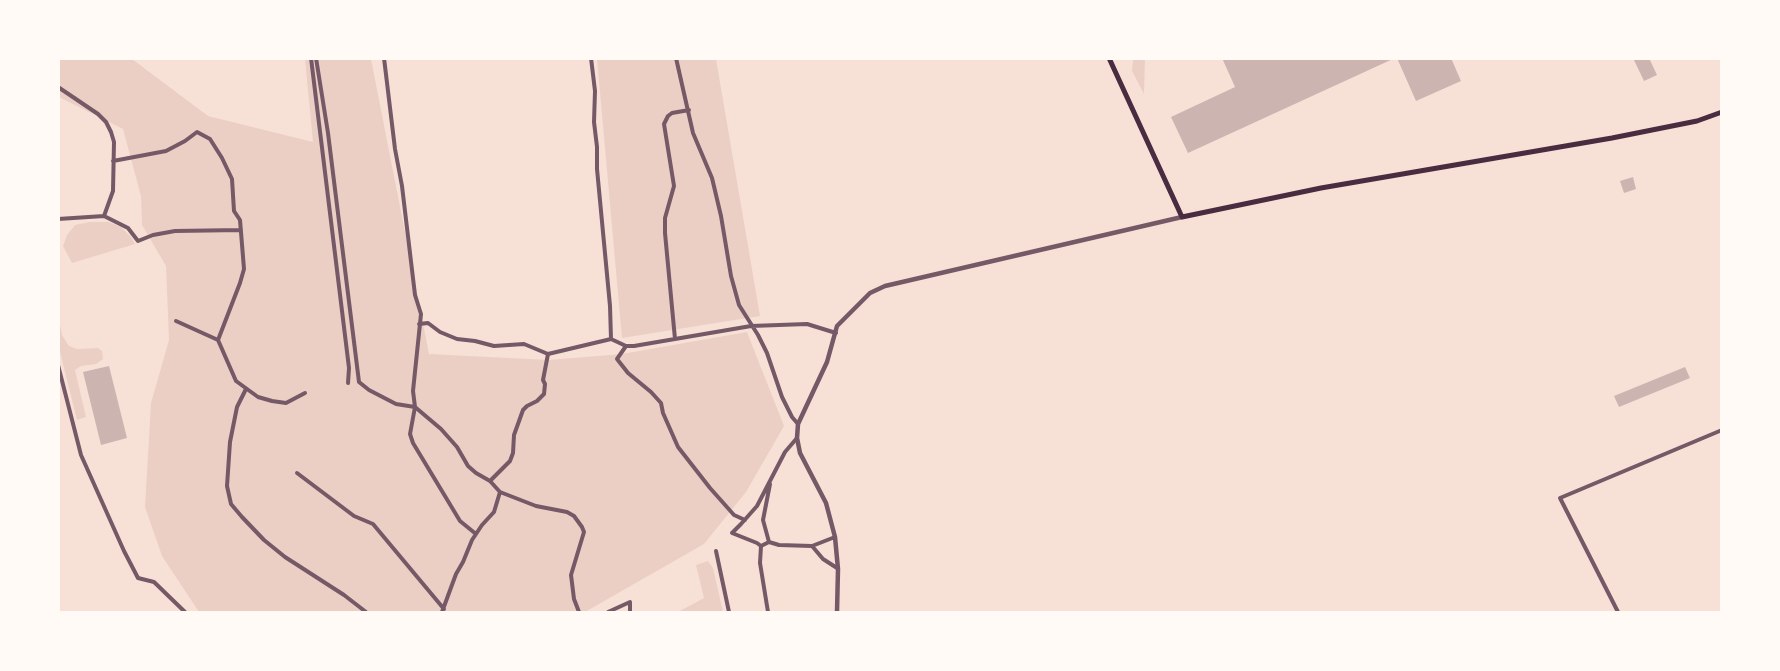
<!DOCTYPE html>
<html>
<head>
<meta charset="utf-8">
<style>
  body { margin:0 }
  #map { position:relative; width:1780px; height:671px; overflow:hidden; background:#f7e1d7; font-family:"DejaVu Sans",sans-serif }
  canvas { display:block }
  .frame { position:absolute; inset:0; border:60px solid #fffaf5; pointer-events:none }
</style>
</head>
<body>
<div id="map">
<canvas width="1780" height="671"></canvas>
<div class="frame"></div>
</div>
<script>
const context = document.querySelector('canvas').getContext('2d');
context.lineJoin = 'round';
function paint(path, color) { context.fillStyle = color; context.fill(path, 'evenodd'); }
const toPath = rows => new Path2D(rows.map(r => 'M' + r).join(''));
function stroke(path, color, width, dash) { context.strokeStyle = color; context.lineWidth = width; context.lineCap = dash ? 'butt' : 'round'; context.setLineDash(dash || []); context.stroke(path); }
paint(toPath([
  [58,59,132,59,208,116,313,142,305,59,371,59,429,354,549,360,622,354,747,332,784,426,746,492,704,544,585,612,199,612,162,556,145,507,151,403,169,340,166,266,142,225,141,196,123,129,59,97],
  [597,59,716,59,760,316,622,338],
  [1133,59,1145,59,1144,94,1132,71],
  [89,222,109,222,121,227,131,237,135,244,72,263,63,246,67,235,75,225],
  [59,319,62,335,69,346,77,349,98,348,102,351,103,359,96,364,81,366,75,370,86,417,77,420,59,348],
  [708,561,713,568,723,612,678,612,704,598,696,565]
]), '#ebcfc5');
paint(toPath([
  [1222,58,1395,58,1188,153,1171,117,1235,87],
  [1397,58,1451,58,1461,81,1416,101],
  [1633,58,1649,58,1657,75,1644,81],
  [1633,177,1636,189,1624,193,1620,181],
  [109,366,127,438,101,445,83,372],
  [1685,367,1690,378,1619,407,1614,396]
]), '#ccb4b1');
stroke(toPath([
  [311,58,349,368,348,383],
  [316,58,328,133,359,382,369,390,396,404,415,407,441,429,457,447,468,466,476,473,490,481,500,492,536,506,567,512,574,516,582,527,584,532,571,575,574,599,579,612],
  [384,58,395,149,402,186,415,295,421,314,413,391,415,407,410,434,413,443,460,521,476,534],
  [591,58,595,91,594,122,597,147,597,169,610,306,611,339],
  [676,58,693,133,712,178,721,216,731,276,739,305,758,335,767,353,782,397,792,417,798,424],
  [58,87,98,114,106,122,111,132,114,142,113,191,104,216],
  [113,161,166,151,185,141,197,132,210,139,222,158,232,179,234,211,240,220,244,269,240,283,218,340],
  [58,219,104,216,128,228,138,241,153,235,175,231,241,230],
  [176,321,218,340,236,381,258,397,272,401,286,403,305,393],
  [419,324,428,323,440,332,457,339,475,341,494,346,524,344,548,354,611,339,626,346,634,346,751,326,807,324,836,333],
  [675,339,665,233,665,218,674,186,664,124,668,116,672,113,689,110],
  [626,346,617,359,628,373,651,392,661,403,663,413,678,447,710,488,734,515,745,520],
  [58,365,81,455,124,551,138,578,154,582,185,612],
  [246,389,237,407,230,442,227,486,231,504,242,517,264,540,285,557,344,595,366,612],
  [297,473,354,516,373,524,444,609],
  [490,481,510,461,513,453,514,435,523,410,527,406,537,401,544,394,545,384,543,380,548,354],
  [770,484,763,520,769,542,779,545,812,546,823,559,837,568],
  [761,546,757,543,732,533,741,524,757,506,785,452,797,438],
  [812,546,835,537],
  [716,551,729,612],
  [442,612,456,574,463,562,472,540,482,525,494,512,500,492],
  [608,612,630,602,630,612],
  [768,612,760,563,761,546,769,542],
  [1618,612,1560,498,1722,430]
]), '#755966', 4);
stroke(toPath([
  [837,612,838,569,835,537,826,503,800,453,797,438,798,424,827,362,837,326,870,293,885,286,1182,217]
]), '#755966', 4.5);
stroke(toPath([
  [1109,58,1182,217,1321,188,1612,138,1697,121,1722,112]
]), '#4a2c40', 5);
</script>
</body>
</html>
